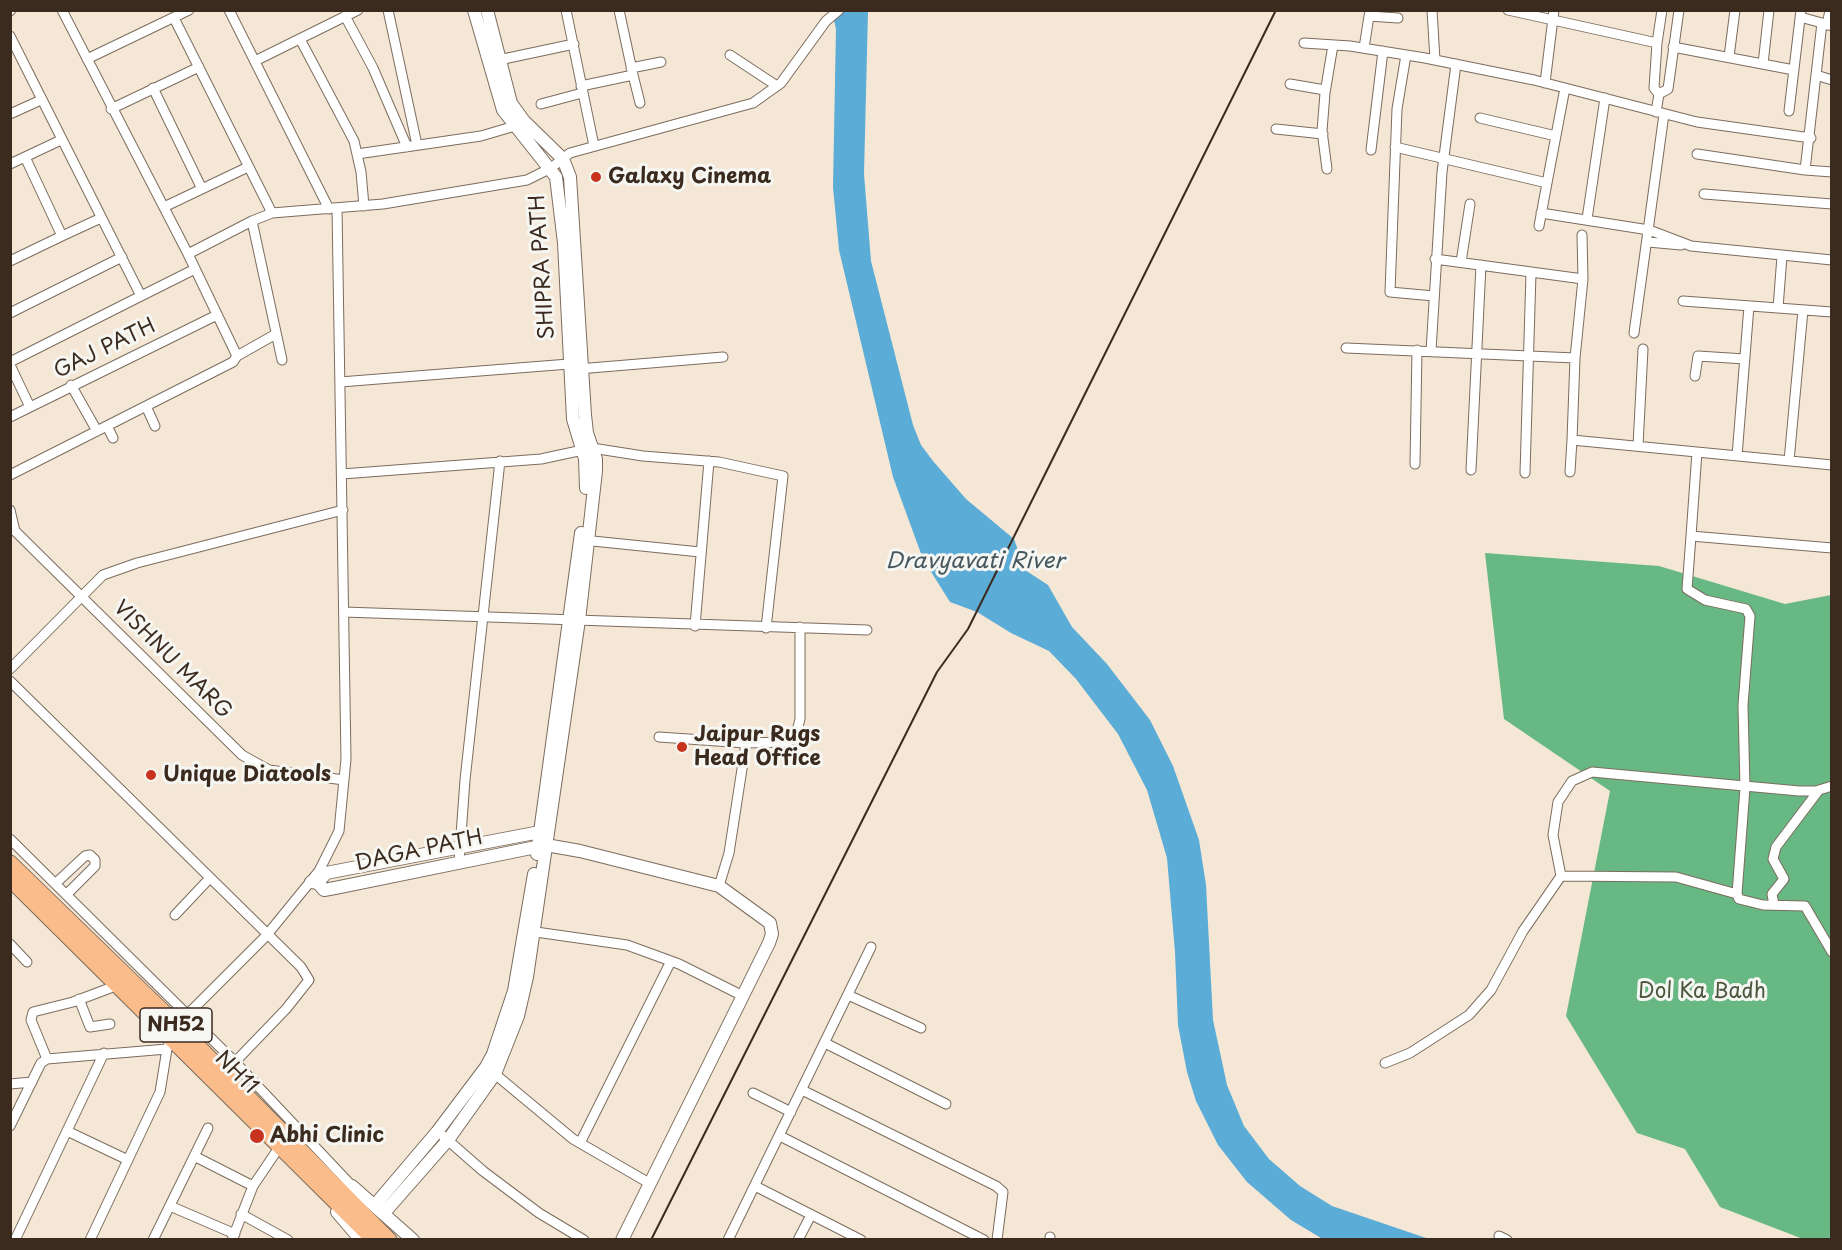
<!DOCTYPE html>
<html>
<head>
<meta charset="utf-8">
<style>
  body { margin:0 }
  #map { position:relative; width:1842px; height:1250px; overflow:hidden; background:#f4e7d5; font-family:"Playpen Sans",sans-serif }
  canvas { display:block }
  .frame { position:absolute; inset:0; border:12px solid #3b2a1e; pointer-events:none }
</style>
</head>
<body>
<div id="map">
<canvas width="1842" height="1250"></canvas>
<div class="frame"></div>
</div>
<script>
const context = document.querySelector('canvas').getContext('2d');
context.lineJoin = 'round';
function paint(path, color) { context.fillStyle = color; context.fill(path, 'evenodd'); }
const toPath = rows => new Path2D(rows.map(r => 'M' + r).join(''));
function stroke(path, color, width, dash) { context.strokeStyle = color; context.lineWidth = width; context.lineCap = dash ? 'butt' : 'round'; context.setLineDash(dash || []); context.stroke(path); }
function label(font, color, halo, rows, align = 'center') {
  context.font = font + ' "Playpen Sans",sans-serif'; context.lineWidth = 6; context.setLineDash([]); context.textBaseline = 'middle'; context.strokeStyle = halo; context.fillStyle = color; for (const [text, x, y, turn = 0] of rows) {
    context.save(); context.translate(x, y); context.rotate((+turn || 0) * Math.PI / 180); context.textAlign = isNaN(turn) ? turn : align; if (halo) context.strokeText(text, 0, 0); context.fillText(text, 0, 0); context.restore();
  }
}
paint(toPath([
  [1485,553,1659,566,1785,604,1831,595,1831,1239,1803,1239,1720,1207,1685,1149,1637,1133,1566,1016,1610,791,1504,719]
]), '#68b884');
paint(toPath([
  [832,11,868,11,864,174,871,261,913,425,921,445,933,461,966,499,1014,539,1025,570,1048,585,1072,627,1107,664,1150,720,1173,766,1199,840,1206,885,1213,1020,1227,1085,1244,1126,1269,1159,1300,1186,1332,1206,1429,1239,1321,1238,1291,1220,1247,1182,1218,1145,1196,1101,1187,1072,1178,1025,1175,952,1167,858,1147,790,1118,734,1076,679,1049,651,1011,633,977,612,950,602,923,559,893,477,839,250,833,187,836,29]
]), '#5bacd6');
const minor = toPath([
  [62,10,188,254,237,356],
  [229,10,329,209],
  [388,10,417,145],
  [566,10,594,146],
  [1371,10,1369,16,1398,18],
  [1432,10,1435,60],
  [1508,10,1657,43],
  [10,11,11,10],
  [345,16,373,68,407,147],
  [1800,17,1822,23],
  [174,18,272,213],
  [1827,25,1830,10],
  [10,36,141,296,195,269],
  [300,39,354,141,361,172,364,206],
  [1304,43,1350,46,1425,58,1534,80,1697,122,1811,138],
  [1673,47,1794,70],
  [1364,48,1369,16],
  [730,55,777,86],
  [1406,55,1397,109,1390,292,1434,296],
  [1729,57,1735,10],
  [87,59,189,10],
  [255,61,358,10],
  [494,61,574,44],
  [1763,64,1769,10],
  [631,68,661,62],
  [633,75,640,103],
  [1816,75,1832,80],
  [1545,83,1554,10],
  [1290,84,1325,90],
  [581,86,633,75,619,10],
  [153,88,202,189],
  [1659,94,1654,88,1657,43,1662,10],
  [541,104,582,93],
  [111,109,199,67],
  [1789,111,1801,10],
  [1656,112,1659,94,1668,89,1679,10],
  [10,114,41,100],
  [1480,118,1556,136],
  [1276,129,1323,134],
  [1395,147,1547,183,1565,88],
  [1371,150,1383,51],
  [357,154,481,136,515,126],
  [1697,154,1805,170,1822,23,1832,26],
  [10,164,61,140],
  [1327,169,1322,131,1325,93,1333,45],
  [1805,170,1832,172],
  [1704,194,1832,204],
  [164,207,248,167],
  [1541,213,1649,230,1691,246,1832,260],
  [1587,219,1605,98],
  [252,221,282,360],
  [1539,226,1547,183],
  [62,236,101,218],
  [1648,242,1681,245],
  [188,254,252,221,272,213,383,204,527,180,551,168,570,153,753,103,781,83,826,21,839,10],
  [1435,259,1583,279],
  [10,261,62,236,25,157],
  [1461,262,1470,204],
  [1683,301,1832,312],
  [1778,308,1782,256],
  [10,313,122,257],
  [1634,333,1664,114],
  [1346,348,1575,358,1572,440,1832,465],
  [1431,351,1442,172,1456,64],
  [1575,358,1583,279,1582,235],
  [10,362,141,296],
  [10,365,30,407],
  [578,369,723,357],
  [1695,376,1698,356,1745,359],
  [340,382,569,364],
  [71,385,97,431],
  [146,406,155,426],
  [10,417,217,315],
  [107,426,113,438],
  [1638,446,1643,349],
  [1697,452,1691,536,1832,548],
  [1737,456,1749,306],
  [1789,461,1803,310],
  [1415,464,1417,350],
  [1471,470,1481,265],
  [1570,472,1572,440],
  [1525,473,1531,273],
  [342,474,541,459,592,448,643,456,719,462,783,476,766,628],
  [10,475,233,362,237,356,276,334],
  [10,510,15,531,242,755,269,770,344,780],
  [1691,536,1687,589,1705,600,1746,609,1750,616,1743,705,1745,788,1737,894,1739,899,1763,905,1805,906,1832,952],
  [583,540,700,552],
  [344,612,867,630],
  [695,626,709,461],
  [10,669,103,575,137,563,343,510],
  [10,681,301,967,309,980,286,1009,235,1062],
  [659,737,746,743,786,742,795,739,800,719,800,627],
  [10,839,235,1062,352,1186],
  [459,862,465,780,500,461],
  [1561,876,1676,877,1737,894],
  [56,883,85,856,90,855,95,860,95,866,67,894],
  [719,886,729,853,746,743],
  [1774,905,1772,894,1784,879,1773,859,1776,847,1819,790],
  [175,915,209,879],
  [529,931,627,945,679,964,743,996],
  [10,944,27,962],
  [848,995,921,1028],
  [79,999,90,1027,110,1024],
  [825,1043,946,1104],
  [47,1059,31,1020,33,1012,73,1002,118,985],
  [1385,1063,1410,1053,1469,1015,1491,990,1523,931,1561,876,1553,835,1558,802,1572,781,1592,772,1799,791,1816,791,1832,786],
  [490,1070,573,1139,649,1183],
  [10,1084,32,1082],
  [802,1090,996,1186,1003,1192,997,1240],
  [753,1093,791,1112],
  [10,1126,41,1063,47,1059,167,1049],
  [67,1131,128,1160],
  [443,1136,483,1171,539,1213,584,1240],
  [780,1136,984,1240],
  [580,1143,671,961],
  [194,1156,253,1186],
  [755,1186,861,1240],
  [170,1206,235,1234],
  [241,1214,288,1240],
  [1499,1236,1507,1240],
  [15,1240,104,1053],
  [90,1240,160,1092,167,1049,177,1025,266,936,319,871,339,831,346,759,337,208],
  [153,1240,208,1128],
  [232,1240,253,1186,280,1146],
  [728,1240,871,947],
  [798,1240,811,1215],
  [1050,1240,1050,1237]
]);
const tertiary = toPath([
  [474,10,503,110,556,177,564,243,573,419,585,459,586,488],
  [537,854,581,533],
  [311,882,318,883,324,890,335,888,546,845,580,851,719,886,770,923,772,934,769,943,622,1240],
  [318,883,326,873,545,831],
  [340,1189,352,1186,413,1240],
  [375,1205,437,1132,486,1067,493,1054,514,991,534,874],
  [337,1212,361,1240],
  [384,1213,448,1140,495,1074,518,1016,527,977,579,620,596,471,596,459,587,433,585,415,570,177,563,159,524,121,511,103,487,10]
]);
const trunk = toPath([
  [10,863,177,1025,389,1240],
  [10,879,374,1240]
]);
stroke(minor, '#7c6c5e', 11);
stroke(tertiary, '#7c6c5e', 14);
stroke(trunk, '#7c6c5e', 17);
stroke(minor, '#fff', 9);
stroke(tertiary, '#fff', 12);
stroke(trunk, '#f9bc8a', 15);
stroke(toPath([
  [651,1240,937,672,968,629,1276,10]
]), '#3b2a1e', 2);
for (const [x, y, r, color] of [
  [596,177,6,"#c8321e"],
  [682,747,6,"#c8321e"],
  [151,775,6,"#c8321e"],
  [257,1136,8,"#c8321e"]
]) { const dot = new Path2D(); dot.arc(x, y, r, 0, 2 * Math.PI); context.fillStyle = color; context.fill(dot); stroke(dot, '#f6f6f2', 2); }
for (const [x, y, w] of [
  [176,1025,72]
]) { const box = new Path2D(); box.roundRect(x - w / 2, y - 17, w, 34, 4.5); context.fillStyle = '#f6f6f2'; context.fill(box); stroke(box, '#3b2a1e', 1.5); }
label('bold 20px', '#3b2a1e', null, [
  ["NH52",176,1025]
]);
label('bold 21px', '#3b2a1e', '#f6f6f2', [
  ["Galaxy Cinema",608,177],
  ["Jaipur Rugs",694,735],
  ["Head Office",694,759],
  ["Unique Diatools",163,775],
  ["Abhi Clinic",270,1136]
], 'left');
label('21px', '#3b2a1e', '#f6f6f2', [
  ["SHIPRA PATH",543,267,-94],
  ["GAJ PATH",105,349,-26],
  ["VISHNU MARG",172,660,45],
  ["DAGA PATH",419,851,-12],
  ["NH11",236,1073,45]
]);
label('21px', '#4c563e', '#f6f6f2', [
  ["Dol Ka Badh",1702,992]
]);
label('italic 22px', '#46585e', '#f6f6f2', [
  ["Dravyavati River",975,562]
]);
</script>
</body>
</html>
